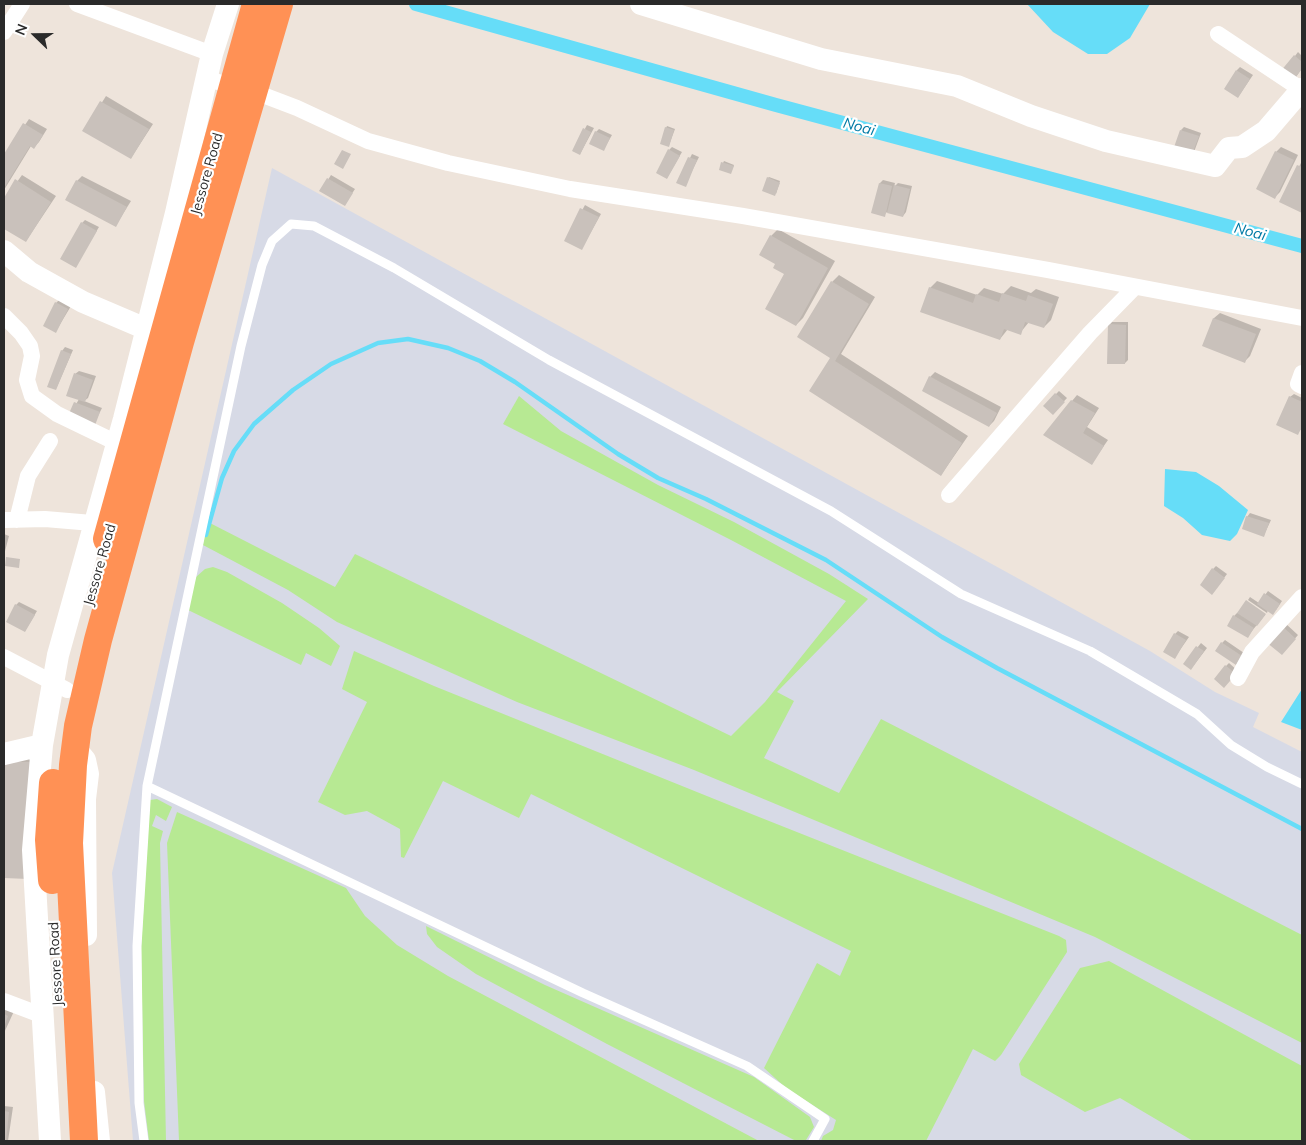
<!DOCTYPE html>
<html>
<head>
<meta charset="utf-8">
<style>
  body { margin:0 }
  #map { position:relative; width:1306px; height:1145px; overflow:hidden; background:#eee4db; font-family:Mulish,sans-serif }
  canvas { display:block }
  .frame { position:absolute; inset:0; border:5px solid #2a2a2a; pointer-events:none }
  .north { position:absolute; left:10px; top:10px; width:50px; height:50px; -webkit-text-stroke:4px #fff; paint-order:stroke; rotate:292deg; font-size:14px; font-weight:700; line-height:20px; text-align:center; color:#2a2a2a }
  .north::after { content:''; display:block; margin:auto; width:18px; height:22px; background:#2a2a2a; clip-path:polygon(50% 0,100% 100%,50% 72%,0 100%) }
</style>
</head>
<body>
<div id="map">
<canvas width="1306" height="1145"></canvas>
<div class="frame"></div>
<div class="north">N</div>
</div>
<script>
const context = document.querySelector('canvas').getContext('2d');
context.lineJoin = 'round';
function paint(path, color) { context.fillStyle = color; context.fill(path, 'evenodd'); }
const toPath = rows => new Path2D(rows.map(r => 'M' + r).join(''));
function stroke(path, color, width, dash) { context.strokeStyle = color; context.lineWidth = width; context.lineCap = dash ? 'butt' : 'round'; context.setLineDash(dash || []); context.stroke(path); }
function label(font, color, halo, rows, align = 'center') {
  context.font = font + ' Mulish,sans-serif'; context.lineWidth = 4.5; context.setLineDash([]); context.textBaseline = 'middle'; context.strokeStyle = halo; context.fillStyle = color; for (const [text, x, y, turn = 0] of rows) {
    context.save(); context.translate(x, y); context.rotate((+turn || 0) * Math.PI / 180); context.textAlign = isNaN(turn) ? turn : align; if (halo) context.strokeText(text, 0, 0); context.fillText(text, 0, 0); context.restore();
  }
}
paint(toPath([
  [272,168,1150,651,1215,692,1259,713,1253,727,1302,752,1302,1141,133,1141,112,873]
]), '#d7dae6');
paint(toPath([
  [519,396,561,431,658,485,734,522,829,574,868,599,777,692,794,701,764,758,839,793,881,719,1302,935,1302,1043,1095,937,694,770,517,702,337,622,288,590,203,545,206,521,335,587,355,554,731,736,765,702,846,601,731,540,503,424],
  [213,567,227,572,282,603,319,628,340,646,331,666,306,653,301,665,186,609,196,577,205,569],
  [354,651,434,686,754,815,1059,936,1066,940,1067,952,1001,1055,995,1061,973,1049,926,1141,821,1141,823,1136,833,1130,836,1120,786,1088,764,1068,817,963,840,976,851,951,531,794,519,818,443,781,404,858,401,857,400,829,367,811,345,815,318,802,367,702,342,689],
  [157,799,172,807,166,821,156,815,152,826,163,831,160,843,166,1141,149,1141,144,1101,141,949,150,800],
  [177,812,346,888,365,916,397,945,448,976,759,1141,179,1141,167,843],
  [426,926,545,985,754,1077,810,1117,814,1127,806,1140,796,1141,607,1044,476,974,437,947,427,934],
  [1109,961,1302,1066,1302,1141,1193,1141,1120,1098,1085,1112,1021,1075,1019,1064,1080,968]
]), '#b7e993');
paint(toPath([
  [1027,4,1150,4,1130,38,1107,54,1088,54,1053,32],
  [1165,469,1196,472,1219,486,1248,510,1237,534,1230,541,1202,535,1183,518,1164,506],
  [1302,689,1302,730,1281,722]
]), '#66ddf8');
paint(toPath([
  [1298,52,1302,56,1302,68,1296,77,1295,56],
  [1240,67,1253,75,1238,97,1237,70],
  [106,96,153,124,131,158,84,131],
  [29,119,47,129,39,142,34,147,31,146,4,190,4,156],
  [587,125,594,128,580,154,573,151],
  [667,126,675,129,669,145,666,128],
  [1184,127,1201,133,1194,152,1181,130],
  [599,129,612,135,604,149,596,132],
  [672,147,682,152,667,178,669,150],
  [1281,147,1298,155,1280,192,1275,197,1276,152],
  [692,154,699,157,685,185,678,182],
  [724,161,734,165,731,172,720,169],
  [1302,161,1302,212,1281,201],
  [22,175,56,196,26,241,4,227,4,200],
  [331,175,355,189,345,204,321,191],
  [82,176,131,201,116,225,77,181],
  [769,177,780,181,776,194,768,178],
  [883,180,895,183,894,187,898,183,912,186,906,212,903,216,887,212,884,215,873,212,880,183],
  [585,205,601,214,582,248,566,240],
  [85,220,99,227,75,267,82,223],
  [778,229,835,261,803,318,796,325,786,274,777,264,771,236],
  [839,275,875,297,841,354,968,436,941,475,811,390,832,357,832,282],
  [937,281,977,295,984,288,1003,294,1011,286,1031,293,1036,289,1059,297,1051,320,1044,327,1029,322,1020,333,1008,329,1000,339,930,288],
  [59,300,71,306,56,331,56,303],
  [1220,313,1261,329,1250,356,1245,361,1204,345,1214,318],
  [1112,322,1128,322,1128,360,1125,363,1109,325],
  [65,347,73,350,56,389,62,351],
  [79,371,96,376,88,398,84,401,102,408,93,426,69,417,79,399,75,374],
  [935,372,1001,407,994,421,989,426,930,377],
  [1059,391,1067,398,1053,413,1056,394],
  [1294,394,1302,398,1302,428,1298,433,1290,397],
  [1077,395,1099,408,1087,427,1108,440,1092,463,1072,401],
  [1250,513,1271,520,1264,535,1247,517],
  [4,534,9,536,4,555],
  [1216,566,1227,574,1215,590,1213,569],
  [1268,591,1282,601,1276,610,1268,610,1267,613,1248,600,1250,597,1259,603],
  [19,602,37,611,25,631,16,605],
  [1237,613,1265,615,1247,637,1234,616],
  [1285,623,1298,635,1285,650,1268,641],
  [1178,631,1189,637,1175,657,1175,634],
  [1225,640,1244,653,1236,663,1222,643],
  [1201,643,1207,648,1194,665,1185,663],
  [1229,663,1238,671,1224,686,1226,666],
  [4,756,41,756,28,878,4,876],
  [4,1004,15,1009,4,1033],
  [4,1106,13,1107,8,1141,4,1141]
]), '#0003');
stroke(toPath([
  [206,535,222,478,234,451,254,424,293,390,331,364,378,343,408,339,448,348,480,361,515,382,618,454,658,478,706,499,826,560,942,637,997,668,1302,829]
]), '#66ddf8', 4.5);
stroke(toPath([
  [416,4,776,105,1302,246]
]), '#66ddf8', 14);
paint(toPath([
  [1294,55,1302,62,1302,69,1292,82,1280,72],
  [1236,70,1250,79,1238,98,1224,89],
  [100,101,149,129,131,159,82,131],
  [23,123,43,135,34,149,30,146,4,188,4,154],
  [665,127,674,130,669,147,660,144],
  [583,128,591,132,580,155,572,151],
  [1180,130,1199,136,1191,157,1173,150],
  [595,131,610,138,604,151,589,144],
  [668,149,680,156,667,179,656,173],
  [342,150,351,154,343,169,334,164],
  [1275,151,1294,160,1275,199,1256,189],
  [688,157,697,160,686,187,676,183],
  [721,162,734,166,731,174,719,170],
  [1297,165,1302,167,1302,213,1279,202],
  [767,177,780,183,775,196,762,191],
  [327,178,353,193,345,206,319,191],
  [15,179,51,202,26,242,4,229,4,198],
  [76,180,127,207,116,227,65,200],
  [879,183,892,186,885,217,871,213],
  [894,185,910,189,903,217,887,213],
  [580,208,599,217,582,250,564,241],
  [81,222,97,231,76,268,60,259],
  [770,235,828,268,796,326,765,309,784,274,773,268,775,264,759,255],
  [831,281,869,304,835,361,962,443,941,476,809,391,830,358,797,337],
  [929,287,973,303,976,294,999,302,1002,293,1026,301,1028,295,1053,304,1044,328,1025,322,1021,335,1004,329,1000,340,920,312],
  [55,302,68,309,56,333,43,326],
  [1213,318,1256,334,1245,363,1202,346],
  [1108,324,1126,325,1125,364,1107,364],
  [61,350,71,354,56,390,47,387],
  [74,373,93,380,85,402,66,396],
  [929,376,997,413,989,427,922,391],
  [1055,393,1065,402,1053,415,1043,406],
  [1289,396,1302,402,1302,426,1298,435,1276,425],
  [1071,400,1095,413,1083,433,1104,446,1092,465,1043,435],
  [74,402,100,412,94,428,67,418],
  [1246,516,1269,523,1264,537,1242,529],
  [6,557,20,559,19,568,5,566],
  [1212,568,1225,578,1212,595,1200,585],
  [1264,593,1280,604,1273,615,1257,604],
  [1246,600,1266,614,1257,626,1237,613],
  [15,604,35,615,25,632,6,622],
  [1233,615,1254,628,1248,638,1227,626],
  [1281,625,1296,639,1282,655,1266,642],
  [1174,633,1186,640,1175,659,1163,652],
  [1221,642,1242,656,1236,665,1215,651],
  [1196,646,1204,651,1191,670,1183,664],
  [1225,665,1236,674,1224,688,1214,679],
  [4,762,34,762,28,879,4,878],
  [4,1014,8,1016,4,1027],
  [4,1111,9,1112,6,1141,4,1141]
]), '#c9c1bb');
stroke(toPath([
  [147,786,583,993,747,1066,825,1119,813,1141],
  [144,1141,139,1103,137,946,147,786,241,346,262,265,272,241,291,224,314,226,394,268,549,360,831,511,961,594,1090,651,1197,714,1231,745,1267,767,1302,784]
]), '#fff', 9);
stroke(toPath([
  [77,4,212,54],
  [4,32,22,4],
  [1218,34,1302,90],
  [207,79,255,92,297,108,368,141,448,163,570,189,743,216,1048,270,1302,318],
  [4,316,21,333,30,346,32,356,27,380,32,396,57,414,117,443],
  [1302,373,1298,384,1302,386],
  [949,495,1090,333,1135,287],
  [4,520,45,519,104,524],
  [17,520,28,476,50,441],
  [4,657,67,690],
  [1238,678,1252,652,1302,597],
  [4,1001,41,1015]
]), '#fff', 16);
stroke(toPath([
  [641,4,821,59,957,86,1031,116,1106,141,1215,166,1229,148,1242,147,1266,131,1302,89],
  [4,251,29,272,83,302,158,334],
  [75,748,85,760,88,774,85,799,86,935],
  [4,754,42,745],
  [94,1092,99,1141],
  [50,1141,33,850,42,745,58,655,124,419,176,213,212,54,228,4]
]), '#fff', 22);
stroke(toPath([
  [107,539,256,4],
  [52,880,49,840,53,783],
  [84,1141,69,843,73,765,78,726,98,640,180,342,279,4]
]), '#ff9155', 28);
label('14px', '#2a2a2a', '#fff', [
  ["Jessore Road",207,174,-74],
  ["Jessore Road",100,565,-74],
  ["Jessore Road",56,964,-93]
]);
label('italic 15px', '#037ba6', '#fff', [
  ["Noai",859,127,15],
  ["Noai",1250,232,15]
]);
</script>
</body>
</html>
